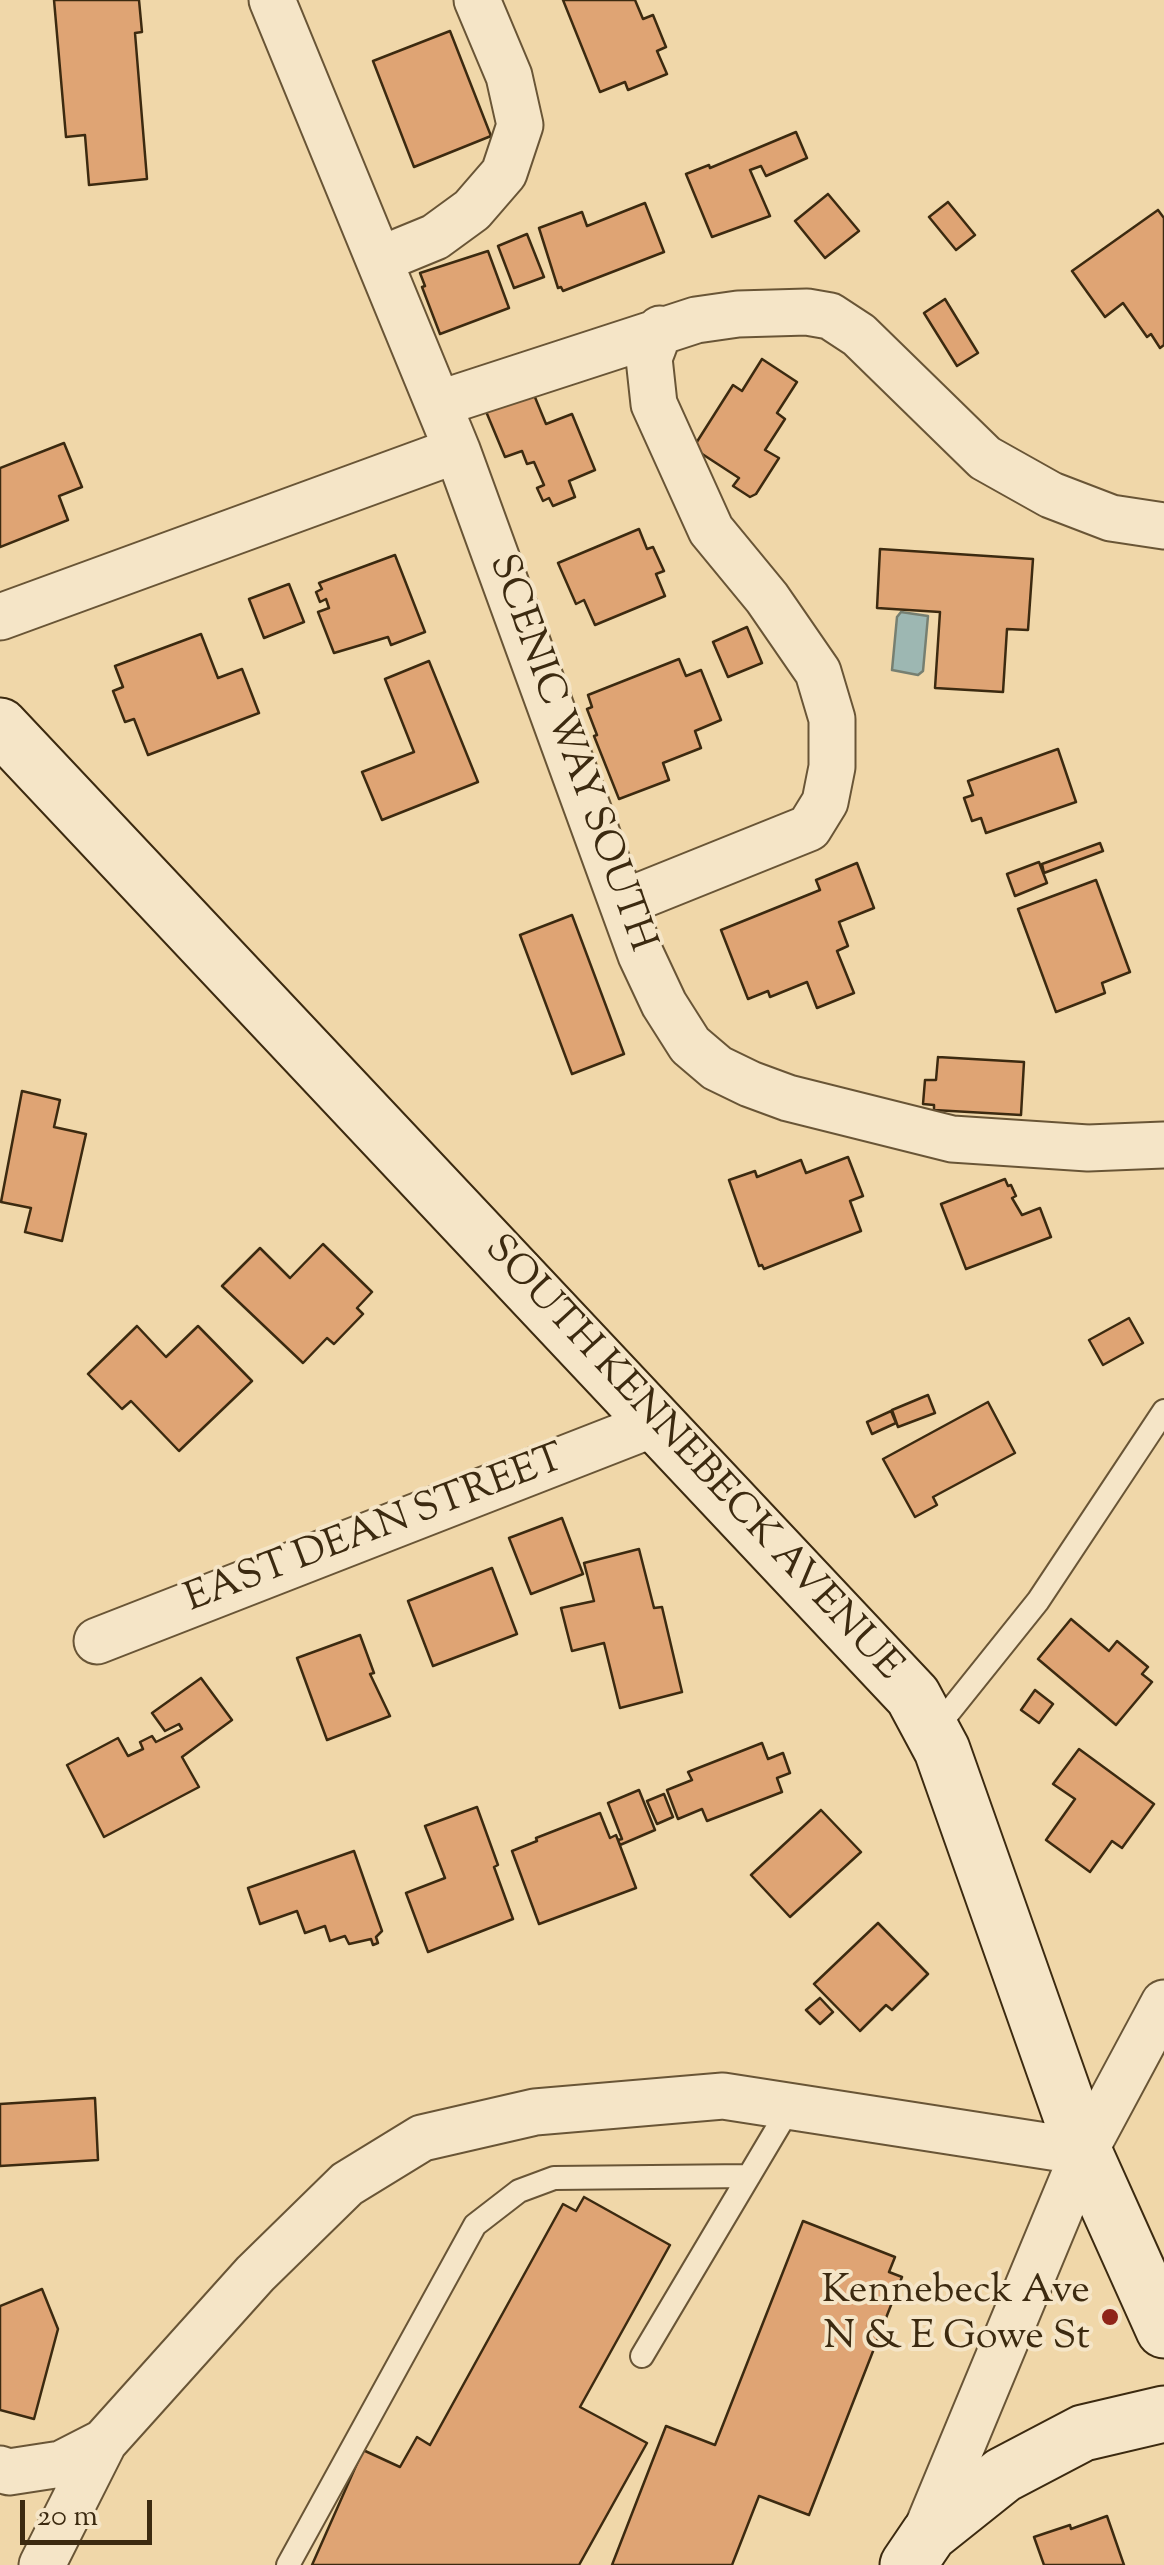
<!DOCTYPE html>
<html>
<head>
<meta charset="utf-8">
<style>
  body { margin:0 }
  #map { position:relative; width:1164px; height:2565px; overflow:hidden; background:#f0d7a9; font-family:"Sorts Mill Goudy",serif }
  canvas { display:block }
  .scale { position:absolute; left:20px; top:2500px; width:132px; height:45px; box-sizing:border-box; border:5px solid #3c2a10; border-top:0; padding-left:12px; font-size:30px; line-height:35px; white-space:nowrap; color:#3c2a10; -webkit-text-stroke:8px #f5e5c7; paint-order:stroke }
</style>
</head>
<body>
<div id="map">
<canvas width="1164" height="2565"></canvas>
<div class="scale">20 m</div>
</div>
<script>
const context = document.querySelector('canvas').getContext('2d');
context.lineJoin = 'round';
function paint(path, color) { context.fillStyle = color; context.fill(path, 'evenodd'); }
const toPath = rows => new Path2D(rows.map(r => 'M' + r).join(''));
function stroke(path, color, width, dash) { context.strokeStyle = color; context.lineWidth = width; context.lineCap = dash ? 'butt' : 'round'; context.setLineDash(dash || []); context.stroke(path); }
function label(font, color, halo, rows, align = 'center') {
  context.font = font + ' "Sorts Mill Goudy",serif'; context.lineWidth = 8; context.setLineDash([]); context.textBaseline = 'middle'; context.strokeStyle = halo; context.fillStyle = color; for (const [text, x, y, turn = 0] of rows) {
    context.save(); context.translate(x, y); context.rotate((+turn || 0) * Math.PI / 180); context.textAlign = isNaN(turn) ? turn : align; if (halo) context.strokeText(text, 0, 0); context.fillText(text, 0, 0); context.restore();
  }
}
const water = toPath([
  [901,612,928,616,923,671,918,675,892,670,897,617,901,612]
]);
paint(water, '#9db7b2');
stroke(water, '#767f71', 2.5);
const building = toPath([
  [54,0,139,0,142,32,135,33,147,179,89,185,85,135,66,137,54,0],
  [563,0,635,0,643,19,653,15,666,47,657,51,667,74,628,90,625,82,600,92,563,0],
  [450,31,491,136,414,167,373,61,450,31],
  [796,132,807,158,766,176,761,166,750,170,770,216,712,237,686,174,709,165,710,168,796,132],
  [828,194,859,231,825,258,795,221,828,194],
  [948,202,975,235,956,250,929,217,948,202],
  [645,203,664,252,563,291,561,287,558,288,539,228,582,212,587,226,645,203],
  [1158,210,1164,218,1164,345,1160,348,1151,334,1147,337,1123,303,1105,317,1072,271,1158,210],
  [527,234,544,277,514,288,498,246,527,234],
  [488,251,509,308,440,334,422,287,425,286,420,273,488,251],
  [945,299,978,353,957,366,924,313,945,299],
  [762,359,797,382,777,413,785,419,765,450,779,458,756,494,750,497,733,486,739,478,693,448,733,385,742,391,762,359],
  [532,390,546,424,572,414,595,470,569,481,575,497,553,506,549,498,543,501,537,488,544,485,534,462,527,464,522,451,505,457,485,409,532,390],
  [64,443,82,487,59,496,68,520,0,547,0,468,64,443],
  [639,529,647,549,653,547,664,571,656,574,665,596,595,625,584,600,576,604,558,563,639,529],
  [880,549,1033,559,1028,630,1007,629,1003,692,935,688,940,612,877,608,880,549],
  [395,555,425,632,391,645,388,637,334,653,318,612,329,608,326,599,320,602,316,592,322,589,319,583,395,555],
  [289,584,304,622,264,638,249,599,289,584],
  [747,627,762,663,728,677,713,642,747,627],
  [201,634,218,678,242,669,259,713,148,755,134,719,125,722,113,691,123,687,115,666,201,634],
  [679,659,686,676,701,670,721,720,695,731,701,748,663,763,669,780,619,799,594,736,597,735,587,709,592,707,588,695,679,659],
  [429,661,478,782,382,820,362,772,414,752,385,679,429,661],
  [1058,749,1076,802,986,833,981,818,972,821,964,798,973,795,968,781,1058,749],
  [1100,843,1103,851,1044,873,1042,864,1100,843],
  [1039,862,1047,883,1015,896,1007,874,1039,862],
  [857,863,874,908,839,922,848,946,837,951,854,993,817,1008,807,982,770,997,768,991,748,999,721,930,820,890,816,880,857,863],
  [1096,880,1130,972,1102,983,1105,993,1056,1012,1018,909,1096,880],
  [572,915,624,1054,572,1074,520,935,572,915],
  [938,1057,1024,1062,1021,1115,934,1110,934,1105,923,1104,925,1080,936,1080,938,1057],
  [22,1091,60,1100,54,1127,86,1134,62,1241,25,1232,31,1208,1,1202,22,1091],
  [848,1157,863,1196,850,1201,861,1231,764,1269,762,1265,759,1266,729,1180,755,1171,757,1177,801,1160,806,1173,848,1157],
  [1005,1179,1008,1186,1011,1185,1016,1196,1012,1198,1022,1215,1040,1208,1051,1237,966,1269,941,1204,1005,1179],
  [323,1244,372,1292,357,1308,363,1314,334,1344,327,1338,303,1363,222,1286,260,1248,290,1278,323,1244],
  [1129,1318,1143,1343,1103,1365,1089,1340,1129,1318],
  [137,1326,166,1357,198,1326,252,1381,179,1451,131,1401,122,1409,88,1374,137,1326],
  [928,1395,935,1413,898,1427,892,1410,928,1395],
  [988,1402,1015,1453,933,1497,937,1505,915,1517,883,1459,988,1402],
  [891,1411,896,1423,872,1434,867,1422,891,1411],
  [562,1518,583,1574,531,1594,509,1538,562,1518],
  [639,1549,654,1608,662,1607,682,1692,620,1708,604,1643,572,1651,561,1608,594,1601,584,1563,639,1549],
  [492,1568,517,1634,433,1666,408,1601,492,1568],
  [1071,1619,1109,1651,1117,1641,1148,1667,1142,1674,1152,1682,1116,1725,1038,1659,1071,1619],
  [360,1635,374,1673,370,1674,390,1716,327,1740,297,1658,360,1635],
  [201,1678,232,1720,182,1757,199,1787,104,1837,67,1765,118,1738,128,1756,143,1749,140,1742,152,1736,156,1742,182,1729,179,1724,165,1731,152,1713,201,1678],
  [1035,1690,1053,1704,1039,1723,1021,1710,1035,1690],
  [762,1743,768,1759,783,1753,790,1773,777,1778,782,1792,707,1821,702,1809,678,1819,667,1790,692,1780,688,1772,762,1743],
  [1079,1749,1154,1804,1122,1848,1112,1841,1090,1872,1046,1840,1075,1799,1053,1784,1079,1749],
  [639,1790,655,1830,620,1845,618,1840,622,1839,608,1803,639,1790],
  [664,1794,673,1817,657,1824,647,1801,664,1794],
  [477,1807,498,1865,494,1867,513,1919,428,1952,406,1893,445,1878,425,1826,477,1807],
  [821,1810,861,1852,790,1917,751,1875,821,1810],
  [600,1813,610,1838,616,1835,636,1888,539,1924,512,1851,537,1841,536,1838,600,1813],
  [354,1851,382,1931,376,1937,378,1943,373,1945,371,1939,349,1944,345,1936,330,1941,325,1926,305,1933,297,1911,260,1924,248,1888,354,1851],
  [878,1923,928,1974,892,2010,886,2005,860,2031,814,1984,878,1923],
  [820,1998,833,2012,820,2024,806,2010,820,1998],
  [95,2098,98,2160,0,2166,0,2104,95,2098],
  [584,2197,670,2245,580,2407,647,2443,579,2565,312,2565,363,2450,400,2467,417,2437,430,2445,563,2204,576,2211,584,2197],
  [803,2221,895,2257,889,2272,902,2277,809,2515,759,2496,732,2565,612,2565,666,2426,715,2445,803,2221],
  [42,2289,58,2329,34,2419,0,2410,0,2306,42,2289],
  [1107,2516,1124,2565,1044,2565,1034,2537,1070,2525,1071,2529,1107,2516]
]);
paint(building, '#dfa474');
stroke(building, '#3c2a10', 2.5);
const lane = toPath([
  [933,1732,1038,1601,1164,1411],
  [642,2356,790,2107],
  [288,2565,475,2225,519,2191,554,2178,749,2176]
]);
const street = toPath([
  [272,0,457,450,641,955,664,1004,690,1045,717,1068,750,1084,788,1098,952,1139,1088,1148,1164,1145],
  [379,260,435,237,472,210,504,173,520,125,509,76,477,0],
  [438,404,696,320,738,314,807,312,830,316,859,335,985,458,1051,495,1111,518,1164,526],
  [0,617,457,450],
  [625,902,809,828,825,802,832,767,832,719,818,672,767,598,711,530,654,404,649,358,660,329],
  [97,1641,656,1423],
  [0,2469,9,2472,61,2464,104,2442,255,2274,347,2184,422,2138,535,2112,723,2096,1084,2152],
  [923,2539,1084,2152,1164,2003],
  [42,2565,104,2442]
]);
const secondary = toPath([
  [0,726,913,1696,942,1750,1084,2152,1164,2330],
  [908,2565,929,2534,1003,2475,1083,2433,1164,2414]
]);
stroke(lane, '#695536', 26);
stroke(street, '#695536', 49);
stroke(secondary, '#3c2a10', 59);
stroke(lane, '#f5e5c7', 22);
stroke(street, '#f5e5c7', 45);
stroke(secondary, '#f5e5c7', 55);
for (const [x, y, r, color] of [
  [1110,2317,10,"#8f2418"]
]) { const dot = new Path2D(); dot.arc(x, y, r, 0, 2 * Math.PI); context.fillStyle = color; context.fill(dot); stroke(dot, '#f5e5c7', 4); }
label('40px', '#3c2a10', '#f5e5c7', [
  ["SCENIC WAY SOUTH",569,754,70],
  ["SOUTH KENNEBECK AVENUE",691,1460,47],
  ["EAST DEAN STREET",376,1532,-21]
]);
label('40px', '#3c2a10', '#f5e5c7', [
  ["Kennebeck Ave",1090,2294],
  ["N & E Gowe St",1090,2340]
], 'right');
</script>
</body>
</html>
